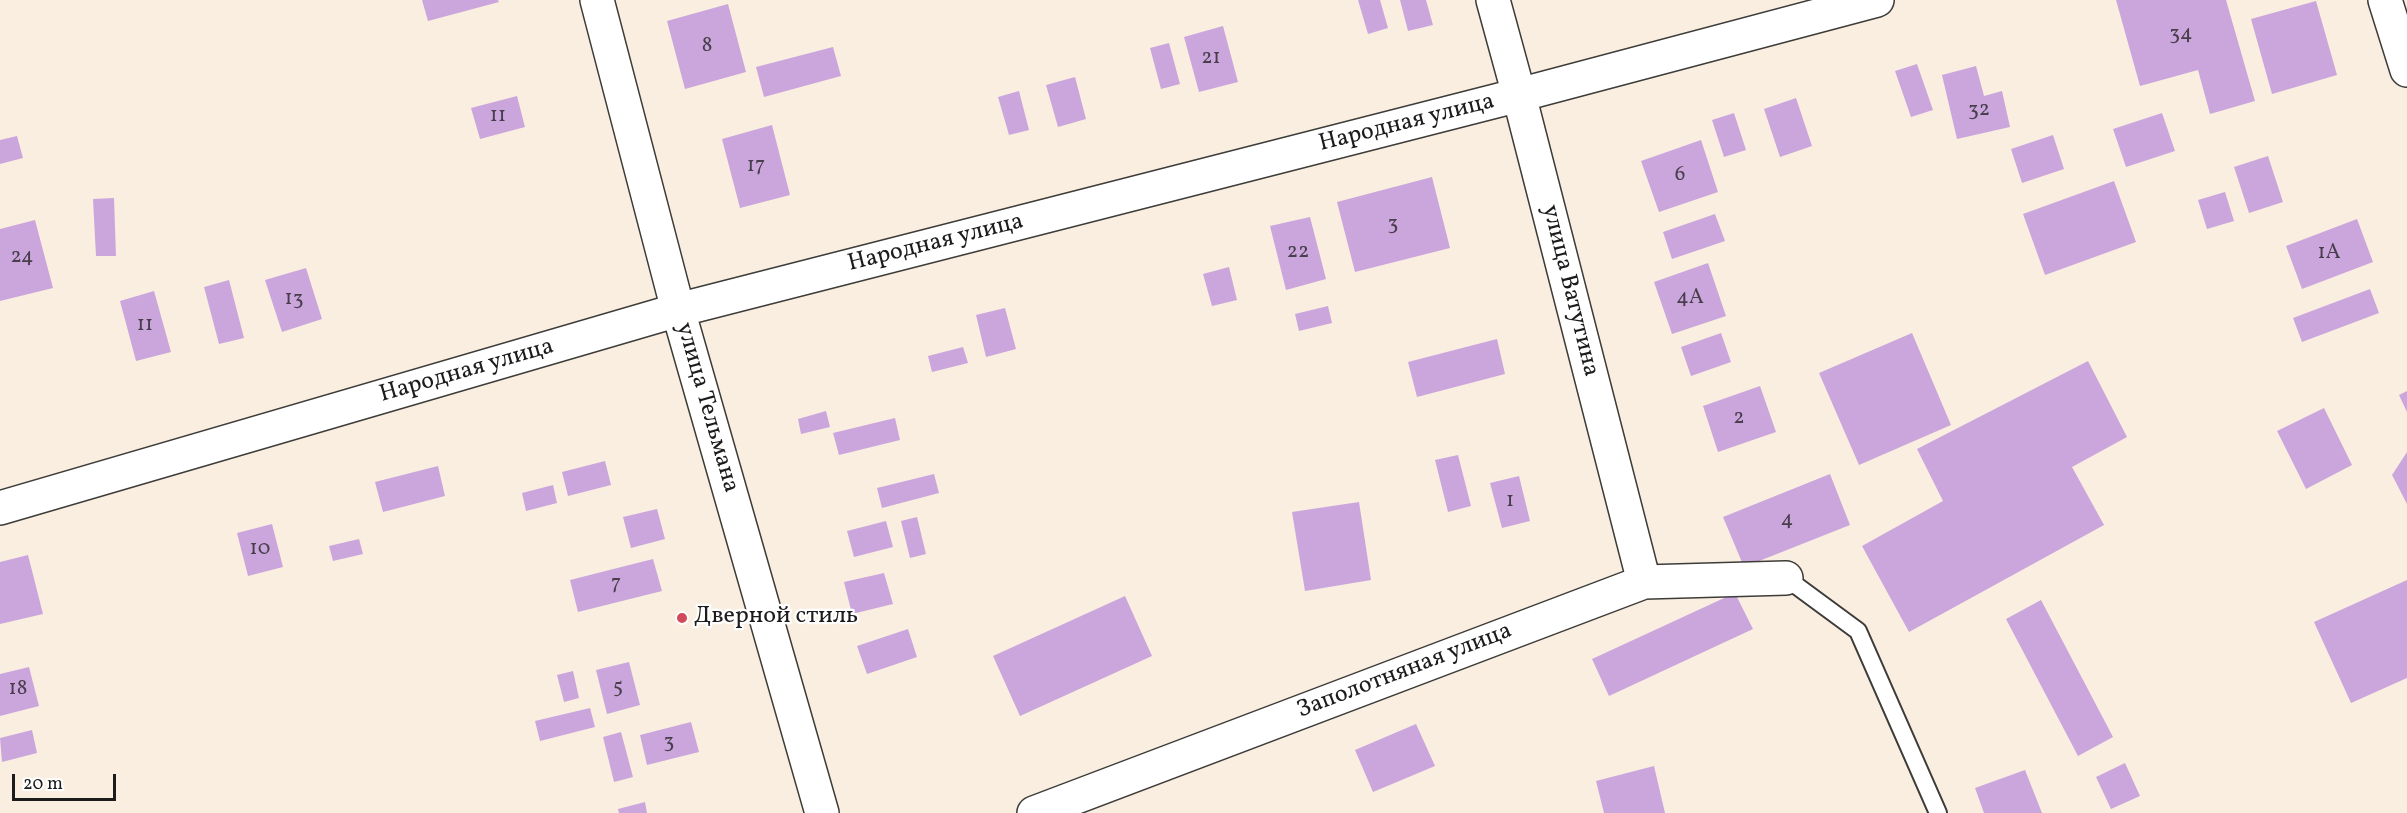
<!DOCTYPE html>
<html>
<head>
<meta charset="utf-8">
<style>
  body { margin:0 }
  #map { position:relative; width:2407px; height:813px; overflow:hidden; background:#f9eee0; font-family:Vollkorn,serif }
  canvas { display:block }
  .scale { position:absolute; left:12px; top:774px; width:104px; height:27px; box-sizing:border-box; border:3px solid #1c1c1c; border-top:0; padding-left:8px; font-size:18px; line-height:21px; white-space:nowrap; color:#1c1c1c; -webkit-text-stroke:4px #fff; paint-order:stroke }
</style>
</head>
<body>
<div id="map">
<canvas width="2407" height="813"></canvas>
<div class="scale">20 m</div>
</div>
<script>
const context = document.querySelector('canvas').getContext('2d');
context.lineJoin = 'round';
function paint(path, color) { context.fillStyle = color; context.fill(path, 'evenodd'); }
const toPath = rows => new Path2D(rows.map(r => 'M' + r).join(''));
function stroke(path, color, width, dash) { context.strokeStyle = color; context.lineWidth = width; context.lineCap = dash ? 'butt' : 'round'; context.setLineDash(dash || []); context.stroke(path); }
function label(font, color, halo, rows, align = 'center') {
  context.font = font + ' Vollkorn,serif'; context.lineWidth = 4.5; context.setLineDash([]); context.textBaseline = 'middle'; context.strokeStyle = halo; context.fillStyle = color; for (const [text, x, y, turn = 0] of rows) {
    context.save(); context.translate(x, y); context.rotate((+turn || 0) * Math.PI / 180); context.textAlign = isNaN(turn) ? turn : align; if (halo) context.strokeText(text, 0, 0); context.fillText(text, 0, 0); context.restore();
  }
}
paint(toPath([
  [422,0,498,0,499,2,428,21],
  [1358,0,1380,0,1388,28,1368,34],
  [1400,0,1426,0,1433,25,1408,31],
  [2116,0,2226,0,2255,101,2210,114,2198,70,2140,86],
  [2316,1,2337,75,2272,94,2251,19],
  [728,4,746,72,685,89,667,21],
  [1223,26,1238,82,1199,92,1184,37],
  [1169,43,1180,84,1161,89,1150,48],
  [833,47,841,76,764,97,756,67],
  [1917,64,1933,110,1911,117,1895,71],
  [1976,66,1984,96,2002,91,2010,127,1957,139,1942,75],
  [1075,77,1086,119,1058,127,1046,85],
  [1019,91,1029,130,1009,135,998,97],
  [517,96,525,127,480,139,471,108],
  [1796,98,1812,146,1780,157,1764,109],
  [1734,113,1746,150,1724,157,1712,120],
  [2162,113,2175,151,2126,167,2113,129],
  [772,125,790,195,740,208,722,139],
  [2053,135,2064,169,2022,183,2011,149],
  [17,136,23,158,0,164,0,140],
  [1701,140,1718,192,1659,212,1641,161],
  [2268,156,2283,202,2249,213,2234,167],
  [1432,177,1450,248,1355,272,1337,202],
  [2114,181,2136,242,2045,275,2023,214],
  [2225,192,2234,221,2207,229,2198,200],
  [114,198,116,256,96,256,93,199],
  [1715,214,1725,241,1672,259,1663,232],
  [1310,217,1326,279,1286,290,1270,226],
  [2357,219,2373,262,2302,289,2286,246],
  [35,220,53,288,0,301,0,229],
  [1708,263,1726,316,1672,334,1654,282],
  [1229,267,1237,300,1212,306,1203,274],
  [306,268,322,319,282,332,265,280],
  [229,280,244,338,219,344,204,287],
  [2370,289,2379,313,2302,342,2293,318],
  [154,291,171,352,136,361,120,301],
  [1328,306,1332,323,1299,331,1295,314],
  [1005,308,1016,349,986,357,976,315],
  [1721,333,1731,362,1691,376,1681,347],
  [1912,333,1951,425,1859,465,1819,373],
  [1497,339,1505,374,1417,397,1408,362],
  [963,347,968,363,932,372,928,356],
  [2088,361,2127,437,2072,467,2104,525,1909,632,1862,546,1943,501,1917,449],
  [1760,386,1776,432,1718,452,1703,406],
  [2407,391,2407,412,2399,395],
  [2324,408,2352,465,2306,489,2277,431],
  [826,411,830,427,801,434,798,419],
  [895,418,900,440,839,455,833,433],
  [2407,452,2407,504,2392,475],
  [1458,455,1471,506,1448,512,1435,460],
  [605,461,611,485,568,496,562,472],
  [438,466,445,496,383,512,375,482],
  [934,474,939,493,882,508,877,488],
  [1830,474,1850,525,1744,567,1723,517],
  [1519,476,1530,521,1502,528,1490,483],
  [553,485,557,503,526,511,522,493],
  [1359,502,1371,580,1305,591,1292,512],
  [657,509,665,539,631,548,623,517],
  [917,517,926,554,910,558,901,521],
  [886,521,893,547,854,557,847,531],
  [272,524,283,567,248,576,237,533],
  [359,539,363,554,333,561,329,546],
  [28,555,43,614,0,624,0,562],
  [653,559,662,591,578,612,570,580],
  [884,573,893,604,852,614,844,582],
  [2407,580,2407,678,2351,703,2314,622],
  [1735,593,1753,629,1609,696,1592,659],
  [1125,596,1152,656,1020,716,993,656],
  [2041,600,2113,737,2078,756,2006,619],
  [908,629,917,657,867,674,857,646],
  [629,662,640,705,607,714,596,670],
  [29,667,39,706,0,716,0,674],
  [573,671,579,698,564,702,557,675],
  [590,708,595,727,540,741,535,721],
  [691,722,699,752,647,765,640,735],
  [1416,724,1435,766,1373,792,1355,750],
  [32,730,37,753,2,762,0,738],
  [621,732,633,777,614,782,603,737],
  [2125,763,2140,796,2111,809,2096,777],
  [1654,766,1665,813,1604,813,1596,781],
  [2025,770,2042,813,1984,813,1975,788],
  [645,802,647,813,619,813,618,809]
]), '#cba6dd');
const service = toPath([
  [1786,578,1858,631,1938,813]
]);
const minor = toPath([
  [597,0,678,310,822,813],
  [1493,0,1519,95,1644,582],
  [2385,0,2407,70],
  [0,508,678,310,1519,95,1877,0],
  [1034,813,1644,582,1786,578]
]);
stroke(service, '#3d3c39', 20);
stroke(minor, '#3d3c39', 36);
stroke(service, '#fff', 16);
stroke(minor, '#fff', 33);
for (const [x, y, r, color] of [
  [682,618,6,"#d1495b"]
]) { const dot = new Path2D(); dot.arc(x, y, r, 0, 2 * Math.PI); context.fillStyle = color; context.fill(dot); stroke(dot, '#fff', 2); }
label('21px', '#483e4c', null, [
  ["34",2181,35],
  ["8",707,47],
  ["21",1211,59],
  ["32",1979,111],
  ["11",498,117],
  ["17",756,167],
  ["6",1680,176],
  ["3",1393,225],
  ["22",1298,253],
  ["1А",2329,254],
  ["24",22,258],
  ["4А",1690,299],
  ["13",294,300],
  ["11",145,326],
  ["2",1739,419],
  ["1",1510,502],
  ["4",1787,521],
  ["10",260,550],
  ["7",616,585],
  ["5",618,688],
  ["18",18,690],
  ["3",669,743]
]);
label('24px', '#1c1c1c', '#fff', [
  ["Народная улица",1407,124,-14],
  ["Народная улица",936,244,-14],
  ["улица Ватутина",1569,291,76],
  ["Народная улица",467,372,-16],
  ["улица Тельмана",706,408,74],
  ["Заполотняная улица",1405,672,-21]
]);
label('24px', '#1c1c1c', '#fff', [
  ["Дверной стиль",694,618]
], 'left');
</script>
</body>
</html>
